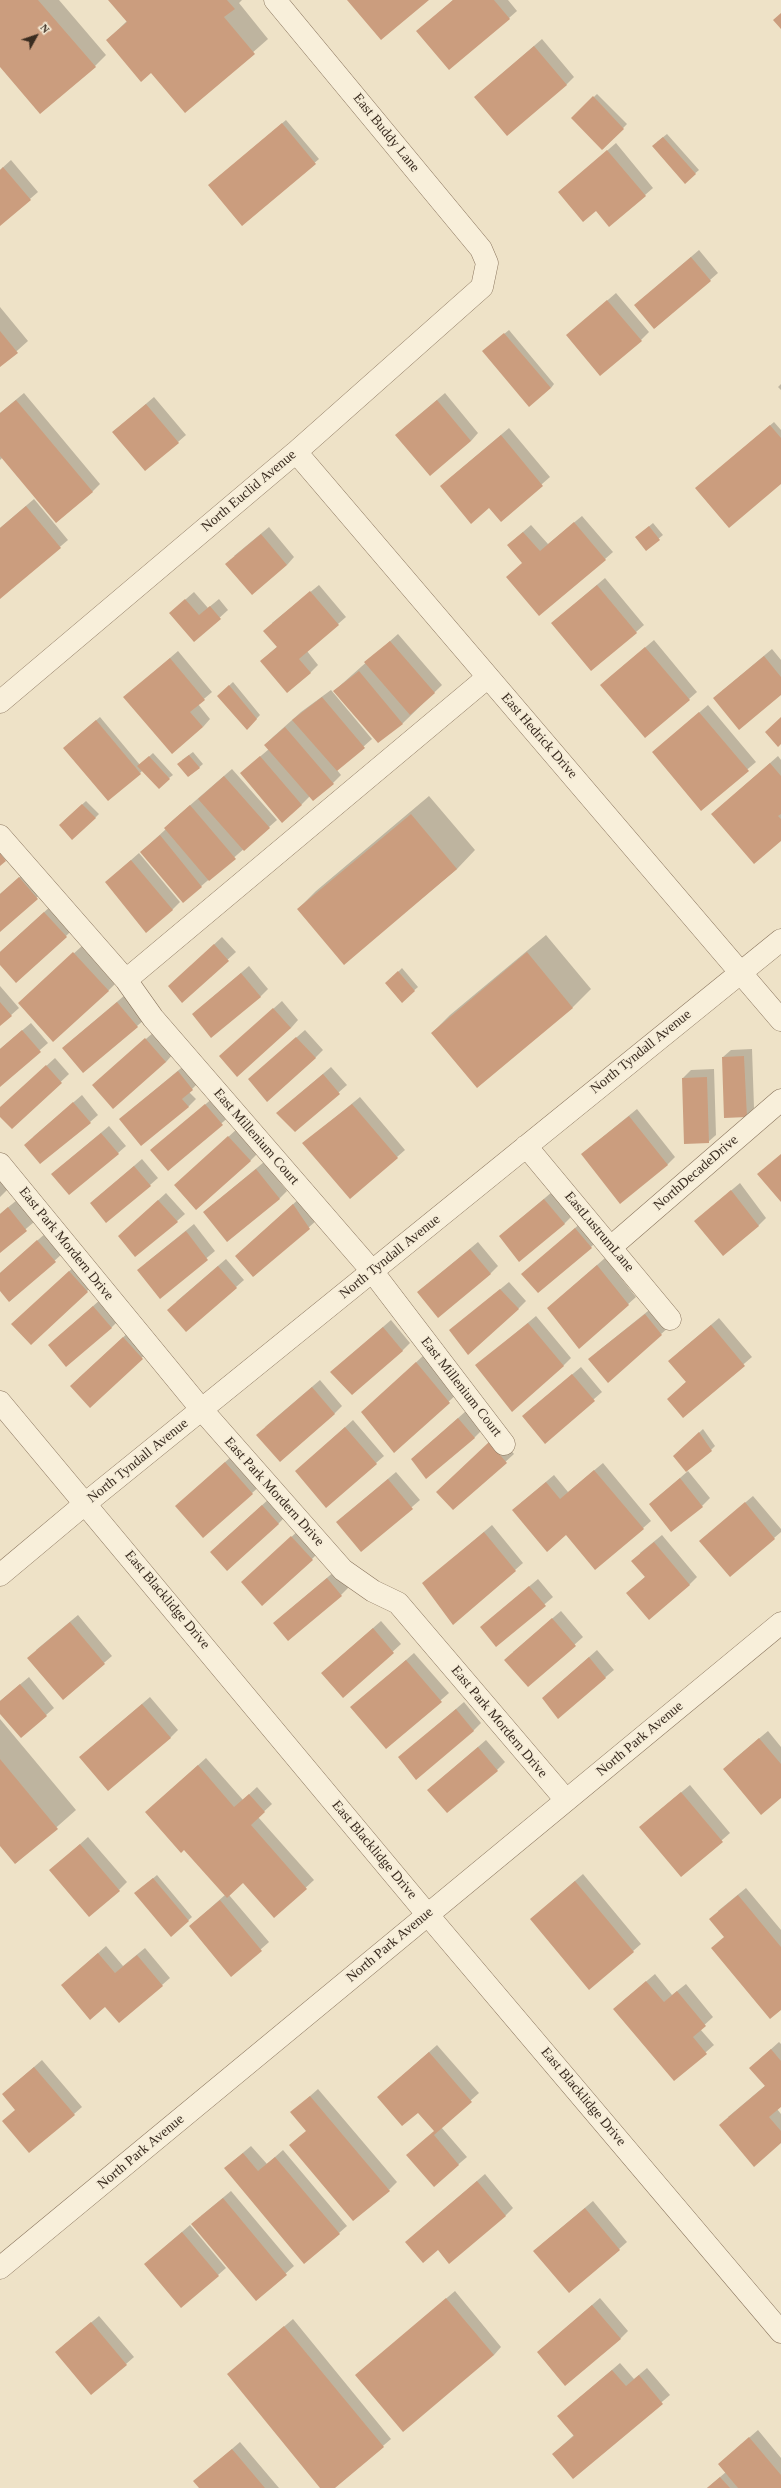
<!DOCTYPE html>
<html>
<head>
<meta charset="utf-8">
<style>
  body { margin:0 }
  #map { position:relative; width:781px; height:2488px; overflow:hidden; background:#eee2c7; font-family:"Times New Roman",serif }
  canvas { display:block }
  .north { position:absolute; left:16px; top:16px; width:40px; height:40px; -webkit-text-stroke:3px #f5ecd7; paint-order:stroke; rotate:50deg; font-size:11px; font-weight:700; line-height:16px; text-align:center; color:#3a2c20 }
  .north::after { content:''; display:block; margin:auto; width:14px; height:18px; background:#3a2c20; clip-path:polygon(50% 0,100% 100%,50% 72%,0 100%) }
</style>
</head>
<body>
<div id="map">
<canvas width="781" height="2488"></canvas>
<div class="north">N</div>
</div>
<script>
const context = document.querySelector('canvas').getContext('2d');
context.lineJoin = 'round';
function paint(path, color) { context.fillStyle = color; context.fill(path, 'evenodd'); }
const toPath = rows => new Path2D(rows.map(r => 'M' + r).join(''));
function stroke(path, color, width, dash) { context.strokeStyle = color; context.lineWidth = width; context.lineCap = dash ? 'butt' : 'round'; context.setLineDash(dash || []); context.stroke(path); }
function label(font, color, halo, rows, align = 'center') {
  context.font = font + ' "Times New Roman",serif'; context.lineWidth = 3; context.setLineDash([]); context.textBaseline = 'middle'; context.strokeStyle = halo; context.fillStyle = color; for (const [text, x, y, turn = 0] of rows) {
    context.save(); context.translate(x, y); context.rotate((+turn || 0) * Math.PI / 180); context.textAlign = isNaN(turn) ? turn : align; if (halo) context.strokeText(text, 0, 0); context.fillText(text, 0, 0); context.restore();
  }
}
paint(toPath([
  [0,0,59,0,106,55,95,66,0,66],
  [109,0,242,0,239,3,268,39,185,112,151,72,107,40,127,21],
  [453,0,508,0,517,11,509,18,418,31],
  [542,39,574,77,566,85,475,97],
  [597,94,627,124,603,149,572,118],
  [286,120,319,159,242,224,213,182],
  [667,134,699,170,685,182,657,142],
  [616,143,653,188,645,195,597,210,559,192],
  [11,160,38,192,0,225,0,170],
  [699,250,718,273,655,328,635,305],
  [616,293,649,332,641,340,567,335],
  [0,307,28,341,0,366],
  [509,330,554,384,551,388,487,348],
  [781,384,781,390,778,387],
  [24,393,100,484,92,492,3,457,0,460,0,413],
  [445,393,478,433,471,441,404,428],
  [154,397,186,435,178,442,113,432],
  [774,422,781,430,781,482,700,485],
  [509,428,550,477,501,520,490,507,449,479],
  [34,499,68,540,0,598,0,528],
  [582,516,613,552,605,559,523,563,516,538,531,525,548,544],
  [653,523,663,535,646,549,640,534],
  [269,527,294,557,287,565,234,556],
  [605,578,644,625,636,632,552,623],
  [319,585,346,617,307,651,318,665,310,673,261,661,278,646,272,623],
  [194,592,208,608,219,599,228,610,194,641,178,606],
  [398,634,442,685,403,723,378,741,334,691],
  [654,640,697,692,689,699,609,678],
  [772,649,781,660,781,694,722,691],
  [178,651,212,692,198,704,210,719,203,727,125,697],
  [233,682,260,715,247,729,218,696],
  [331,690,372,739,337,770,341,775,333,783,313,800,310,796,301,805,249,766,269,749,265,745,273,737,301,712],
  [708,705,756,762,701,809,653,752],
  [100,717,140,765,153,753,173,775,169,778,143,770,140,773,68,744],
  [193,752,203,764,189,776,182,760],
  [778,756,781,760,781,840,720,807],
  [232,769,277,820,183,902,141,852,166,829,165,828,173,820],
  [429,796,475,850,457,869,344,963,298,909,316,891],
  [86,801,99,814,95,818,64,821],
  [139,853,180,902,172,910,114,875],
  [28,870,45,890,0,931,0,894],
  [52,905,74,928,66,936,0,964,0,952],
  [546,935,591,989,573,1007,477,1087,432,1033,450,1015],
  [222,937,236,952,182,1001,177,979],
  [82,946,116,983,108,991,27,996],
  [249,966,268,989,260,997,193,1014],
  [402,968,418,987,402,1001,387,983],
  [0,986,19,1008,0,1025],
  [125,995,145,1019,137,1026,71,1041],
  [282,1001,298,1020,291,1028,228,1049],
  [31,1023,48,1043,0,1085,0,1049],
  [305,1030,323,1050,315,1058,257,1072],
  [154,1032,173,1054,166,1062,102,1077],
  [752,1049,754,1108,746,1116,723,1057,731,1050],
  [55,1058,69,1074,12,1128,0,1115,0,1108],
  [186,1064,200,1081,189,1092,196,1099,188,1107,120,1119],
  [331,1067,347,1085,295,1131,277,1113],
  [714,1069,716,1135,708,1142,683,1078,691,1070],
  [82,1095,98,1115,90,1122,33,1137],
  [214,1097,230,1116,168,1169,152,1150],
  [360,1097,405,1150,397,1157,304,1143],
  [637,1109,675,1157,667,1165,582,1154],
  [109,1126,126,1146,118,1153,52,1174],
  [237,1129,258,1153,250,1161,175,1185],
  [142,1159,158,1178,150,1185,91,1203],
  [264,1162,287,1191,279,1199,204,1212],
  [0,1177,9,1188,0,1197],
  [740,1183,766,1218,758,1226,695,1221],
  [552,1192,572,1216,564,1224,500,1236],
  [166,1193,185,1214,177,1221,127,1229],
  [301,1197,317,1220,254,1276,236,1256],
  [17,1200,34,1222,0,1251,0,1214],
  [583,1221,599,1239,591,1247,523,1274],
  [194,1224,215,1251,160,1297,146,1263],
  [46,1233,63,1253,10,1301,0,1290,0,1273],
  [478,1242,498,1266,490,1274,418,1292],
  [605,1258,636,1297,579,1348,548,1308],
  [226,1259,244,1280,236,1287,176,1302],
  [77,1264,95,1284,87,1291,20,1317],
  [509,1282,526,1301,518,1309,451,1330],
  [101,1299,119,1320,111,1328,57,1338],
  [653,1307,669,1327,608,1381,597,1352],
  [536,1316,571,1358,563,1366,476,1366],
  [719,1318,752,1357,683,1416,668,1399,687,1381,678,1353],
  [391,1320,410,1343,402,1351,331,1372],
  [131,1330,150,1350,90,1406,79,1378],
  [424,1355,457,1394,394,1451,370,1405],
  [581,1367,602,1392,545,1442,531,1409],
  [320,1380,342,1406,334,1414,265,1427],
  [466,1411,482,1430,474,1438,412,1459],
  [353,1420,384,1456,376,1463,304,1464],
  [703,1429,715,1446,711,1450,674,1456],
  [498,1435,514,1454,453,1509],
  [233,1455,260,1486,252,1493,176,1506],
  [603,1463,651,1521,643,1528,566,1534,521,1503,554,1475,568,1492],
  [688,1471,710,1498,702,1506,650,1504],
  [396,1472,420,1500,361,1551,337,1522],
  [753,1496,781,1529,781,1532,730,1576,700,1541],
  [270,1498,286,1516,278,1524,219,1544],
  [492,1525,523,1563,515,1570,424,1583],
  [299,1530,320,1551,312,1559,250,1575],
  [662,1535,697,1577,689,1585,628,1593,646,1576,640,1553],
  [335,1571,349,1587,341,1595,274,1623],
  [538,1579,553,1597,496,1646,481,1627],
  [561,1611,583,1637,528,1686,513,1652],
  [78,1615,112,1656,63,1698,36,1650],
  [381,1621,401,1644,343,1697,330,1666],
  [597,1650,614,1670,558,1717,543,1698],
  [414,1653,449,1693,386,1748,352,1707],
  [29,1677,54,1708,21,1737,0,1712,0,1701],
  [150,1697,178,1730,170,1738,80,1757],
  [464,1702,481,1723,473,1731,400,1757],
  [0,1719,76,1810,16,1863,0,1844],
  [768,1731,781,1747,781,1797,732,1761],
  [486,1740,505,1762,497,1770,428,1790],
  [206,1758,243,1800,257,1787,272,1804,258,1817,314,1880,274,1917,243,1882,229,1895,269,1942,232,1975,190,1926,225,1895,184,1848,154,1805],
  [690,1785,730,1833,681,1876,648,1820],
  [88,1837,127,1882,119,1890,51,1870],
  [583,1874,641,1944,633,1951,531,1919],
  [157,1875,192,1917,171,1936,139,1890],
  [746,1888,781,1930,781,2009,725,1936,718,1911],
  [106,1946,123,1966,145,1948,170,1978,162,1985,105,2006,62,1985],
  [655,1974,672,1995,686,1984,713,2017,700,2029,714,2045,674,2080,623,2001],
  [779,2042,781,2044,781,2106,777,2109,781,2114,781,2142,728,2117,766,2085,750,2068],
  [437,2045,479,2093,441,2127,467,2157,434,2185,408,2155,435,2131,418,2112,378,2097],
  [42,2060,82,2107,74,2114,16,2109,3,2094],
  [318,2089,397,2182,389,2190,307,2130,300,2105],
  [251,2146,267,2164,283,2150,347,2226,339,2233,225,2168],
  [485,2174,513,2208,506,2215,450,2262,438,2249,406,2242],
  [231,2191,294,2266,256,2300,201,2216],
  [593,2201,627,2242,619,2249,542,2244],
  [190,2225,226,2268,218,2275,145,2264],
  [455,2291,501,2347,494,2355,356,2375],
  [600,2298,628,2331,620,2339,538,2352],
  [99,2316,134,2357,126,2364,64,2345],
  [293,2319,391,2439,334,2488,322,2488,228,2374],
  [620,2363,634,2379,647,2368,670,2395,573,2478,553,2454,574,2435,558,2416],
  [758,2430,781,2458,781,2488,707,2488,726,2472,719,2464],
  [240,2442,279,2488,200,2488,203,2474]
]), '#0003');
paint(toPath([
  [0,0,38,0,96,67,40,114,0,67],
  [108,0,227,0,235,9,224,17,255,54,185,113,151,73,141,82,106,40,127,22],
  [347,0,429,0,381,40],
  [453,0,494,0,510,19,449,70,416,31],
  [781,13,781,29,773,20],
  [534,46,567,85,507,136,474,97],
  [593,96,624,129,602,150,571,118],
  [282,123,316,164,242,226,208,185],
  [663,137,696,174,685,184,652,146],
  [607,150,646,196,609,227,596,211,583,222,558,192],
  [3,167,31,200,0,226,0,170],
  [691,257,711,281,654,329,634,305],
  [607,300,642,341,600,376,566,335],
  [0,331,18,353,0,367],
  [504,333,551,388,529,407,482,351],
  [16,400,93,492,56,523,0,456,0,413],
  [437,400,471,441,430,476,395,435],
  [146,404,179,443,145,471,112,432],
  [770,425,781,438,781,484,729,528,695,488],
  [501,435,543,486,501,522,489,508,471,524,440,486],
  [26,506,61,548,0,599,0,528],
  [574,522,606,560,539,616,506,577,522,563,507,545,523,532,540,551],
  [649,526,660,540,646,551,635,537],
  [261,534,287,565,252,595,225,564],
  [597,585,637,633,591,671,551,623],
  [310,591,339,625,299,659,311,673,287,693,260,661,277,647,263,631],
  [185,599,199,615,210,606,221,619,194,642,169,613],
  [390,641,435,693,410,715,364,662],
  [645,647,690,700,645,738,600,685],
  [764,656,781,677,781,695,739,730,713,698],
  [170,658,205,700,190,712,203,727,172,754,123,697],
  [359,671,403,724,378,743,333,691],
  [229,685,257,719,247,730,217,696],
  [322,697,365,748,337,771,292,720],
  [699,712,749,771,701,811,652,752],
  [781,717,781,744,778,747,765,732],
  [96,720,141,774,108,801,63,748],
  [285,727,334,784,313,801,264,745],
  [189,755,200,768,188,777,177,764],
  [149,756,170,779,159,789,137,766],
  [260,756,302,805,282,823,240,773],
  [770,763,781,776,781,814,778,816,781,819,781,841,754,864,711,814],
  [224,776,270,828,244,851,198,799],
  [82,804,96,818,72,840,59,825],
  [190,805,236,859,209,881,164,828],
  [411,814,457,869,344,965,297,909],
  [160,835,202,887,183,903,140,852],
  [0,853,6,861,0,866],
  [131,860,173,910,146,933,105,882],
  [19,877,38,899,0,932,0,894],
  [44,912,67,937,16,983,0,965,0,952],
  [214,944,229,961,182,1003,168,986],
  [73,952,109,991,53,1042,18,1003],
  [527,952,573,1008,477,1088,431,1033],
  [398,971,415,991,402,1003,385,983],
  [241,973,261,997,211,1038,192,1014],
  [0,1002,12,1016,0,1026],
  [117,1002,138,1027,83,1073,62,1048],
  [273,1008,291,1028,237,1077,219,1056],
  [22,1030,41,1052,0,1087,0,1049],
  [296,1037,316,1058,267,1102,248,1079],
  [145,1038,166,1062,113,1109,92,1085],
  [744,1056,747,1117,724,1118,722,1057],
  [46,1065,62,1083,12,1129,0,1117,0,1107],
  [178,1071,193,1090,182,1099,189,1107,141,1146,119,1119],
  [323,1074,340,1094,295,1132,276,1113],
  [707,1077,709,1143,684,1144,682,1078],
  [73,1102,91,1123,40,1164,24,1145],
  [205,1104,223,1125,168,1171,150,1150],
  [352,1104,398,1158,350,1199,302,1143],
  [629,1116,668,1165,620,1204,581,1154],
  [101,1133,119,1154,69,1195,51,1174],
  [228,1136,251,1161,196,1210,174,1185],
  [781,1154,781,1202,757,1174],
  [134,1166,151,1186,106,1223,90,1203],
  [256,1169,280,1199,227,1242,203,1212],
  [731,1190,759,1226,723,1256,694,1221],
  [544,1199,565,1224,519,1262,499,1236],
  [158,1200,178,1222,135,1257,118,1236],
  [293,1204,310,1229,253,1277,235,1256],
  [8,1207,27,1231,0,1253,0,1214],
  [575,1228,592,1248,538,1293,521,1274],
  [186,1231,208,1260,160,1299,137,1270],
  [37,1240,56,1262,9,1302,0,1291,0,1273],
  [470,1249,491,1274,438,1318,417,1292],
  [597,1265,629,1305,579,1349,547,1308],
  [218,1266,237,1288,186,1332,167,1310],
  [69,1271,88,1292,31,1345,11,1324],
  [500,1289,519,1309,468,1355,449,1330],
  [93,1306,112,1328,66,1367,48,1345],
  [645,1314,662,1335,608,1383,588,1359],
  [528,1323,564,1366,512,1412,475,1365],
  [711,1325,745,1366,683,1418,667,1399,686,1382,668,1361],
  [383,1327,403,1351,352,1395,330,1372],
  [123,1337,143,1359,90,1408,70,1386],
  [416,1362,450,1403,394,1453,361,1412],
  [572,1374,595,1401,545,1444,522,1416],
  [312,1387,335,1414,280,1462,256,1435],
  [458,1418,475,1438,426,1479,411,1459],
  [345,1427,377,1464,326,1508,295,1471],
  [699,1432,712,1451,686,1472,673,1456],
  [489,1442,507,1463,453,1510,436,1492],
  [225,1462,253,1494,203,1538,175,1506],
  [594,1470,644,1529,595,1570,566,1535,547,1552,512,1510,546,1482,560,1499],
  [680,1478,703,1507,671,1532,649,1504],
  [388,1479,413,1509,361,1552,336,1522],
  [745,1502,775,1539,730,1577,699,1541],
  [262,1505,279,1524,227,1571,210,1552],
  [484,1532,516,1571,453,1625,422,1583],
  [291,1536,313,1560,262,1606,241,1582],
  [654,1542,690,1585,649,1620,626,1593,645,1577,631,1561],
  [327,1578,342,1596,288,1641,273,1623],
  [529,1586,546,1606,496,1647,480,1627],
  [552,1618,576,1646,528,1687,504,1660],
  [70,1622,105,1664,63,1700,27,1658],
  [373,1628,394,1653,343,1698,321,1673],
  [589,1657,606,1678,558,1719,542,1698],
  [406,1660,442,1702,386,1749,350,1707],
  [20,1684,47,1716,21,1738,0,1714,0,1701],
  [142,1704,171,1738,108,1791,79,1757],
  [456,1709,474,1731,416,1780,398,1757],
  [759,1738,781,1764,781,1798,761,1815,723,1769],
  [478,1747,498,1771,447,1813,427,1790],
  [0,1759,58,1829,15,1864,0,1846],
  [198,1765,234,1807,249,1794,265,1812,251,1825,307,1889,274,1918,243,1883,227,1898,184,1850,181,1853,145,1812],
  [681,1792,723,1842,681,1877,639,1827],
  [80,1844,120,1891,89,1917,49,1870],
  [153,1878,189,1921,171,1937,134,1893],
  [575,1881,634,1952,589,1990,530,1919],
  [738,1895,781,1947,781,2010,770,2019,711,1948,724,1937,709,1919],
  [220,1900,262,1951,231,1977,189,1926],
  [98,1953,115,1973,137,1955,163,1986,119,2023,105,2007,90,2020,61,1985],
  [646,1981,664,2002,677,1991,706,2026,693,2037,707,2054,674,2081,613,2009],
  [771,2049,781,2061,781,2107,769,2117,781,2131,781,2143,754,2167,719,2125,765,2086,749,2068],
  [429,2052,472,2102,434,2135,459,2165,434,2187,406,2155,434,2131,418,2113,402,2126,377,2097],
  [34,2067,75,2115,29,2153,2,2121,15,2110,2,2094],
  [310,2096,390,2191,353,2221,289,2145,306,2131,290,2112],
  [243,2153,258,2171,275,2157,340,2234,304,2264,224,2168],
  [477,2181,506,2216,449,2264,438,2250,423,2263,405,2242],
  [223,2198,287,2275,256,2301,191,2224],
  [585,2208,620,2250,569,2293,533,2251],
  [182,2232,219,2276,181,2308,144,2264],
  [446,2298,494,2355,403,2432,355,2375],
  [592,2305,621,2339,565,2386,537,2352],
  [91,2322,127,2365,91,2395,55,2352],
  [284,2326,384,2447,335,2488,320,2488,227,2374],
  [612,2370,626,2386,639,2375,663,2404,573,2479,552,2454,574,2436,557,2416],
  [749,2437,781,2475,781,2488,738,2488,718,2464],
  [232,2449,265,2488,199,2488,193,2481],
  [720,2477,730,2488,707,2488]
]), '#cb9d7e');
const minor = toPath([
  [296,452,781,1020],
  [0,702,296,452,482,287,487,263,481,249,275,0],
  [0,836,126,980,153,1018,372,1271,504,1444],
  [126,980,488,677],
  [526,1146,670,1319],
  [0,1164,202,1410,343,1570,373,1591,398,1603,566,1800],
  [611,1247,781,1100],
  [0,1402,427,1914,781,2332],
  [0,1575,86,1503,781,940]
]);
const tertiary = toPath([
  [0,2268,781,1623]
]);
stroke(minor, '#89745d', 23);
stroke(tertiary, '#89745d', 23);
stroke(minor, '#f8efda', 22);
stroke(tertiary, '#f8efda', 22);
label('14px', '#3a2c20', '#f5ecd7', [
  ["East Buddy Lane",386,133,51],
  ["North Euclid Avenue",249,491,-40],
  ["East Hedrick Drive",539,736,49],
  ["North Tyndall Avenue",641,1052,-39],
  ["East Millenium Court",256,1137,49],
  ["NorthDecadeDrive",696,1173,-41],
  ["EastLustrumLane",599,1232,50],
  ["East Park Mordern Drive",66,1244,51],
  ["North Tyndall Avenue",390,1257,-39],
  ["East Millenium Court",461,1387,52],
  ["North Tyndall Avenue",138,1461,-39],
  ["East Park Mordern Drive",274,1492,48],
  ["East Blacklidge Drive",167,1600,50],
  ["East Park Mordern Drive",499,1722,50],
  ["North Park Avenue",640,1739,-40],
  ["East Blacklidge Drive",374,1850,50],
  ["North Park Avenue",390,1945,-40],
  ["East Blacklidge Drive",583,2097,50],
  ["North Park Avenue",141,2152,-40]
]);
</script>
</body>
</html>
